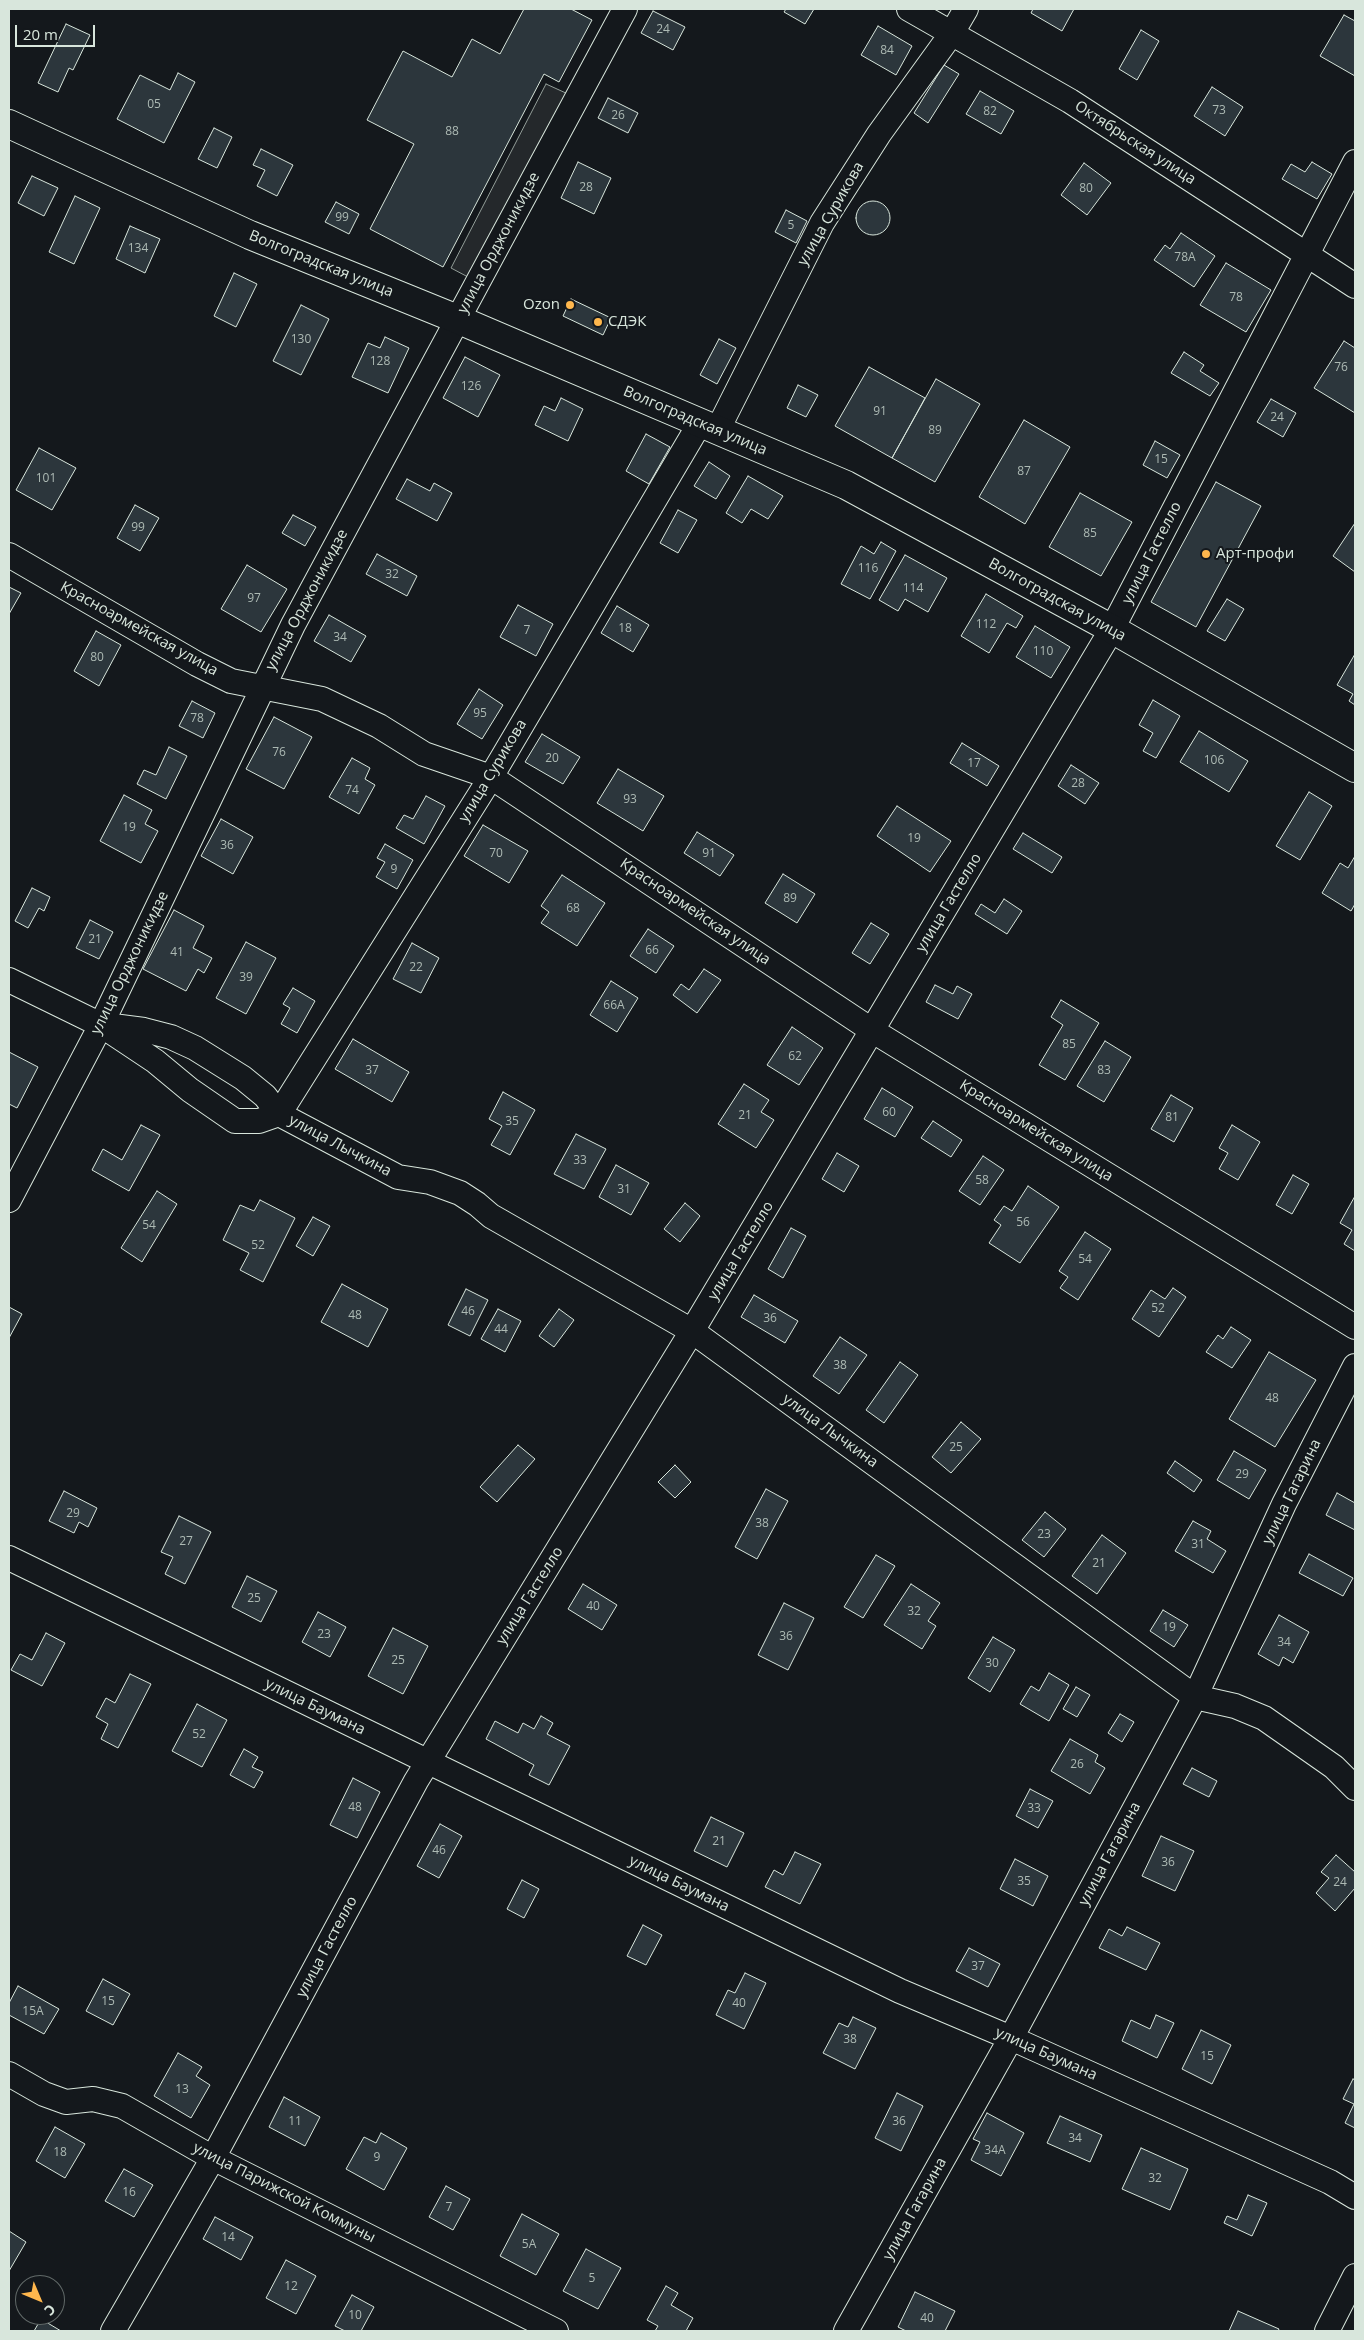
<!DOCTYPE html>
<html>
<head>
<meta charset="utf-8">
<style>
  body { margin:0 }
  #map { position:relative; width:1364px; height:2340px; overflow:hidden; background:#14181c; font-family:"Open Sans",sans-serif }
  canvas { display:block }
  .frame { position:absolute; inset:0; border:10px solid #d8e6dc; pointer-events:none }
  .north { position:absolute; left:15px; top:2275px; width:50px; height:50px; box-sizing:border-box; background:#14181c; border:1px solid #626a69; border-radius:50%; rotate:135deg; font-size:14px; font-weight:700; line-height:20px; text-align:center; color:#d8e6dc }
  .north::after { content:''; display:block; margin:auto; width:18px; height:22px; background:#ffb74d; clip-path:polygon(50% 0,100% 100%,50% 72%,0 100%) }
  .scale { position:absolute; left:15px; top:25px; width:80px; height:22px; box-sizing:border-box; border:2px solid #d8e6dc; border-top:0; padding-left:6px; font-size:15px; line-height:18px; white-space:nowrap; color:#d8e6dc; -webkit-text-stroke:4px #14181c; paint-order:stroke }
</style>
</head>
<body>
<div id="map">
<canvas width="1364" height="2340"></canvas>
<div class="frame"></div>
<div class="north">С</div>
<div class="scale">20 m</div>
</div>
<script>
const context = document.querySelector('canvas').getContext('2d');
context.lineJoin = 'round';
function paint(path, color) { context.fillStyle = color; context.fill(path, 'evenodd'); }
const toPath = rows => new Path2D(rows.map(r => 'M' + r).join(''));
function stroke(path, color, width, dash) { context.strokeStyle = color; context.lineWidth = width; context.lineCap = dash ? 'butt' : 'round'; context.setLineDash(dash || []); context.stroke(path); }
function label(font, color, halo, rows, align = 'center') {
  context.font = font + ' "Open Sans",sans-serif'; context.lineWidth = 4; context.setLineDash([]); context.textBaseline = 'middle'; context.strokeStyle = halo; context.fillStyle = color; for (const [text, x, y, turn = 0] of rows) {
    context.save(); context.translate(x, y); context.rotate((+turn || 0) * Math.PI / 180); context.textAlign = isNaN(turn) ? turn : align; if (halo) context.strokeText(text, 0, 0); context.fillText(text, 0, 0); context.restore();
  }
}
const parking = toPath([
  [546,84,568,94,468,277,451,268,546,84]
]);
paint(parking, '#24282b');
stroke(parking, '#939e99', 1);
const building = toPath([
  [524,9,571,9,592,20,559,82,544,74,443,267,370,229,414,144,367,120,403,51,452,77,472,39,500,54,524,9],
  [786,9,814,9,805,24,784,12,786,9],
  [1033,9,1074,9,1062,31,1031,13,1033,9],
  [653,11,685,27,673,50,641,33,653,11],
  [1344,15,1355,21,1355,76,1320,56,1344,15],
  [66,24,90,35,73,70,69,68,58,92,38,83,66,24],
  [878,26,912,46,896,75,861,55,878,26],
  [1141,30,1159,41,1137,80,1119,69,1141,30],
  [944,65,959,74,928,123,914,113,944,65],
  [178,73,195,82,164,143,117,119,140,75,170,90,178,73],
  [1212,87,1243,107,1225,136,1194,116,1212,87],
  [980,91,1014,111,1001,134,966,114,980,91],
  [608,98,638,113,628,133,598,118,608,98],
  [214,128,232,137,217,168,198,159,214,128],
  [261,149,293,165,277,196,257,186,265,170,253,165,261,149],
  [578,162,611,178,594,214,561,198,578,162],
  [1312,162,1332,174,1317,199,1282,179,1291,164,1305,172,1312,162],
  [1084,163,1111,183,1087,215,1061,195,1084,163],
  [32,176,58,188,44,216,18,203,32,176],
  [75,196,100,208,74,264,49,252,75,196],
  '856 218a17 17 0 1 1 34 0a17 17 0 1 1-34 0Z',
  [336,202,359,214,349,234,325,222,336,202],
  [786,210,807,221,796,243,775,232,786,210],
  [130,226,160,239,145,273,116,259,130,226],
  [1181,233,1215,256,1194,287,1154,260,1165,245,1170,249,1181,233],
  [1226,263,1271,290,1246,332,1200,305,1226,263],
  [234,273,257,284,236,327,214,316,234,273],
  [571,299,611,318,603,335,563,316,571,299],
  [301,305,329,319,301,375,273,361,301,305],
  [385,337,409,348,388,393,352,377,368,343,380,348,385,337],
  [719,339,736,348,717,384,700,375,719,339],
  [1344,341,1355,348,1355,413,1314,388,1344,341],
  [1184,352,1204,365,1200,371,1219,383,1210,396,1171,373,1184,352],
  [465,357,500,375,478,417,443,398,465,357],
  [869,367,925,398,892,458,835,426,869,367],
  [936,379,980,404,935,482,892,458,936,379],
  [798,385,818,395,806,417,787,408,798,385],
  [561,398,583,409,568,441,535,425,544,406,555,411,561,398],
  [1271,399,1296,413,1283,437,1257,422,1271,399],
  [1024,420,1070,447,1025,524,979,497,1024,420],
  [646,434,670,447,649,484,626,471,646,434],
  [1155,441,1180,455,1167,478,1143,465,1155,441],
  [39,448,76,468,52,510,16,490,39,448],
  [709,462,730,476,716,499,694,486,709,462],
  [748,476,783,496,768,519,751,509,742,523,726,513,748,476],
  [407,479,430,491,434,483,452,493,437,521,396,499,407,479],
  [1216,482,1261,506,1196,627,1151,602,1216,482],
  [1080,493,1132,522,1101,576,1049,547,1080,493],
  [135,505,159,518,140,551,117,538,135,505],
  [678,510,697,520,678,553,660,543,678,510],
  [293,515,316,527,305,546,282,533,293,515],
  [1355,523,1355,572,1333,556,1355,523],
  [881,542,896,551,870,599,841,584,861,546,874,554,881,542],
  [377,554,417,576,407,596,366,574,377,554],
  [905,555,947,578,928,612,905,599,898,611,879,600,905,555],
  [247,565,287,589,261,632,221,609,247,565],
  [9,587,21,593,9,614,9,587],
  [986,594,1023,616,1016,628,1007,623,989,653,961,636,986,594],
  [1227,599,1244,609,1225,641,1207,631,1227,599],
  [518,605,553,624,536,656,500,637,518,605],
  [617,606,649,625,633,652,601,633,617,606],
  [329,615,366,636,351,662,314,641,329,615],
  [1035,626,1070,647,1051,678,1016,657,1035,626],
  [96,631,121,645,99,686,74,671,96,631],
  [1355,654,1355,705,1349,701,1353,694,1337,685,1355,654],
  [479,689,503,705,482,739,457,724,479,689],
  [1153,700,1180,716,1156,758,1143,751,1153,733,1139,725,1153,700],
  [192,701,215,713,203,738,179,726,192,701],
  [274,717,312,737,284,789,246,769,274,717],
  [1199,731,1248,761,1229,792,1180,762,1199,731],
  [542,734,580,757,563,784,525,762,542,734],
  [962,743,999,766,987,786,950,763,962,743],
  [169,747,187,756,166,799,137,784,144,770,156,775,169,747],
  [352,758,370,768,365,779,375,785,359,814,329,797,352,758],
  [1071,765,1099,783,1085,804,1058,786,1071,765],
  [618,769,664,796,643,831,597,803,618,769],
  [1309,792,1332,806,1300,860,1276,846,1309,792],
  [124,795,152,810,145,824,158,831,141,863,100,841,124,795],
  [426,796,445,806,424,844,396,828,404,815,413,819,426,796],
  [897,806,951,841,930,872,877,836,897,806],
  [221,819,253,837,233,874,201,856,221,819],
  [483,825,528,851,509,883,464,856,483,825],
  [697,832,734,855,720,876,684,853,697,832],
  [1023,833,1062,857,1052,873,1013,849,1023,833],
  [385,844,413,860,397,889,376,877,385,862,377,858,385,844],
  [1355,856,1355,904,1351,911,1322,893,1340,863,1348,868,1355,856],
  [783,874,815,894,797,923,765,903,783,874],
  [562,875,605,903,577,946,541,923,549,912,541,906,562,875],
  [32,888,50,897,44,911,39,908,28,928,15,921,32,888],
  [1004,899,1022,911,1007,934,975,914,981,904,995,913,1004,899],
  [174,910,204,926,193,948,212,958,204,973,198,969,186,991,143,969,174,910],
  [90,920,113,932,99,959,76,948,90,920],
  [871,923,889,934,870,964,852,953,871,923],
  [648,929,674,946,656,973,630,956,648,929],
  [246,942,276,958,246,1014,216,998,246,942],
  [412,943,439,958,421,993,393,979,412,943],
  [704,969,721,980,697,1013,673,995,681,984,689,990,704,969],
  [611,981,638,998,617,1032,590,1015,611,981],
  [935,985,953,994,957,986,972,994,958,1019,926,1002,935,985],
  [293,988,315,1001,297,1033,281,1024,290,1008,283,1004,293,988],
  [1061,1000,1099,1023,1065,1080,1039,1065,1063,1025,1051,1017,1061,1000],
  [792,1027,823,1048,799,1085,767,1065,792,1027],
  [353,1039,409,1072,392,1102,335,1069,353,1039],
  [1105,1041,1131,1057,1104,1102,1077,1086,1105,1041],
  [9,1052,38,1067,17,1108,9,1104,9,1052],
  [744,1084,769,1100,761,1112,774,1120,756,1148,718,1124,744,1084],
  [882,1088,913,1107,895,1137,864,1119,882,1088],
  [503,1092,535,1110,510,1155,491,1145,502,1126,489,1119,503,1092],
  [1171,1095,1193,1108,1174,1142,1151,1129,1171,1095],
  [933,1121,962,1140,951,1157,921,1138,933,1121],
  [141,1125,160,1135,129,1191,92,1170,103,1149,122,1160,141,1125],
  [1232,1125,1260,1142,1238,1180,1219,1169,1228,1153,1219,1148,1232,1125],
  [576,1134,606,1149,584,1189,554,1174,576,1134],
  [837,1153,859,1166,844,1192,822,1179,837,1153],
  [983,1156,1004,1170,980,1205,959,1191,983,1156],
  [616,1165,649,1183,631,1215,599,1197,616,1165],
  [1293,1175,1309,1184,1292,1214,1276,1205,1293,1175],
  [1028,1186,1059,1207,1020,1263,989,1243,1001,1225,994,1220,1004,1206,1012,1211,1028,1186],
  [157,1191,177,1204,142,1262,121,1248,157,1191],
  [1355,1196,1355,1251,1344,1244,1352,1230,1340,1223,1355,1196],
  [260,1200,295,1218,263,1282,240,1270,249,1253,223,1240,240,1205,254,1211,260,1200],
  [685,1203,700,1216,680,1242,664,1229,685,1203],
  [313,1217,330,1226,313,1256,296,1246,313,1217],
  [791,1228,806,1236,783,1278,768,1269,791,1228],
  [1085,1232,1111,1249,1078,1300,1060,1288,1068,1277,1059,1271,1085,1232],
  [342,1284,388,1309,368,1347,321,1322,342,1284],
  [1173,1288,1186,1297,1159,1337,1132,1319,1151,1290,1165,1299,1173,1288],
  [466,1289,488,1300,470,1336,448,1325,466,1289],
  [754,1295,798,1321,785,1343,741,1317,754,1295],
  [9,1307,22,1314,9,1338,9,1307],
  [498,1309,521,1321,505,1352,481,1339,498,1309],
  [559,1309,574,1320,554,1347,539,1336,559,1309],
  [1231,1327,1251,1340,1232,1368,1206,1352,1218,1335,1223,1339,1231,1327],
  [840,1337,867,1355,839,1394,813,1376,840,1337],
  [1269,1352,1316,1380,1275,1447,1229,1419,1269,1352],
  [900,1362,918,1375,884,1423,866,1410,900,1362],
  [961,1422,981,1439,951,1473,932,1457,961,1422],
  [518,1445,535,1459,497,1502,480,1487,518,1445],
  [1234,1451,1266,1470,1249,1499,1217,1480,1234,1451],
  [1175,1461,1202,1480,1194,1492,1167,1473,1175,1461],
  [675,1465,691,1482,675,1498,658,1482,675,1465],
  [766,1489,788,1501,757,1559,735,1547,766,1489],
  [64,1491,97,1508,88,1527,79,1522,74,1533,49,1521,64,1491],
  [1337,1493,1355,1503,1355,1530,1326,1515,1337,1493],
  [1045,1512,1066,1529,1044,1557,1022,1540,1045,1512],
  [179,1516,211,1532,185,1584,165,1574,173,1557,161,1552,179,1516],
  [1193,1521,1211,1531,1207,1539,1226,1551,1213,1573,1175,1551,1193,1521],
  [1102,1535,1126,1553,1097,1594,1072,1576,1102,1535],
  [1309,1554,1353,1578,1343,1596,1299,1573,1309,1554],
  [876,1555,895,1566,863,1618,844,1607,876,1555],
  [247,1576,277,1591,261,1622,232,1607,247,1576],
  [583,1584,617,1605,602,1630,568,1609,583,1584],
  [911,1584,940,1603,928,1621,936,1626,922,1649,884,1625,911,1584],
  [784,1603,814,1618,788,1670,758,1655,784,1603],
  [1163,1610,1188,1625,1174,1647,1150,1631,1163,1610],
  [318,1612,346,1627,330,1657,302,1642,318,1612],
  [1279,1615,1309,1632,1293,1663,1283,1657,1279,1666,1258,1654,1279,1615],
  [393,1628,428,1646,403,1694,368,1676,393,1628],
  [46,1633,65,1643,42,1686,11,1670,20,1654,32,1660,46,1633],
  [993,1637,1015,1650,990,1692,968,1678,993,1637],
  [1049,1673,1069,1685,1049,1721,1020,1704,1031,1686,1039,1691,1049,1673],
  [130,1674,151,1684,118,1748,101,1739,108,1724,96,1717,106,1698,115,1703,130,1674],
  [1076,1687,1090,1695,1077,1717,1063,1709,1076,1687],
  [197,1704,227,1720,202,1767,172,1751,197,1704],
  [1120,1714,1134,1722,1122,1742,1108,1733,1120,1714],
  [541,1716,553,1723,547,1734,570,1746,549,1785,529,1775,534,1765,486,1739,495,1721,518,1733,523,1723,534,1729,541,1716],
  [1070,1739,1098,1755,1095,1762,1105,1768,1090,1794,1051,1771,1070,1739],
  [244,1749,258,1757,252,1767,263,1772,254,1788,230,1775,244,1749],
  [1192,1768,1217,1781,1209,1797,1183,1784,1192,1768],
  [353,1778,380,1792,357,1838,330,1825,353,1778],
  [1030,1789,1053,1801,1038,1828,1016,1816,1030,1789],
  [711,1817,744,1833,727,1867,694,1851,711,1817],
  [440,1824,462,1836,439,1878,417,1866,440,1824],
  [1161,1836,1194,1851,1175,1891,1142,1876,1161,1836],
  [795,1852,821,1864,800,1904,765,1887,774,1870,783,1875,795,1852],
  [1336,1855,1355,1872,1355,1888,1335,1911,1316,1893,1329,1878,1321,1872,1336,1855],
  [1015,1859,1048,1876,1033,1906,1000,1889,1015,1859],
  [522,1880,539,1889,524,1918,507,1909,522,1880],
  [643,1925,662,1935,646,1965,627,1956,643,1925],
  [1127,1927,1160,1943,1146,1970,1099,1948,1109,1929,1122,1936,1127,1927],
  [969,1948,1000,1964,988,1987,956,1971,969,1948],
  [745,1973,766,1983,744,2029,716,2015,728,1990,735,1993,745,1973],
  [103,1979,130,1994,113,2025,86,2011,103,1979],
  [18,1986,59,2009,44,2034,9,2015,9,2003,18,1986],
  [1156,2015,1174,2023,1157,2058,1122,2041,1131,2020,1150,2029,1156,2015],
  [853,2017,876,2028,855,2069,823,2053,839,2023,848,2027,853,2017],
  [1201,2030,1231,2045,1212,2084,1182,2069,1201,2030],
  [178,2053,202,2067,196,2076,210,2085,191,2118,154,2096,178,2053],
  [1353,2079,1355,2080,1355,2128,1345,2123,1354,2104,1343,2099,1353,2079],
  [897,2093,923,2106,901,2151,875,2138,897,2093],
  [284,2097,320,2117,305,2146,269,2127,284,2097],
  [987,2113,1024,2133,1001,2176,971,2160,980,2142,973,2139,987,2113],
  [1060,2116,1102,2135,1090,2162,1047,2143,1060,2116],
  [55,2127,85,2144,65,2178,36,2161,55,2127],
  [381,2133,407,2148,384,2190,346,2169,364,2137,376,2143,381,2133],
  [1141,2148,1188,2169,1170,2210,1122,2189,1141,2148],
  [124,2169,153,2185,134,2217,105,2201,124,2169],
  [446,2186,470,2199,453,2230,429,2217,446,2186],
  [1248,2195,1267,2203,1252,2236,1224,2223,1227,2216,1237,2220,1248,2195],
  [522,2214,559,2234,536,2275,500,2256,522,2214],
  [215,2217,253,2237,241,2260,203,2239,215,2217],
  [9,2231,26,2242,9,2271,9,2231],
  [586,2249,621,2268,598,2309,563,2291,586,2249],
  [286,2260,316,2276,296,2314,266,2298,286,2260],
  [666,2286,678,2293,671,2305,693,2318,686,2331,655,2331,658,2326,647,2320,666,2286],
  [915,2292,955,2311,945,2331,906,2331,898,2327,915,2292],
  [352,2295,374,2307,361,2331,345,2331,335,2326,352,2295],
  [1238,2311,1279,2329,1278,2331,1229,2331,1238,2311],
  [41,2319,61,2331,34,2331,41,2319]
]);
paint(building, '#2c363c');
stroke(building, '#d8e6dc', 1);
const street = toPath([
  [909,9,1070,101,1355,286],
  [717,431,822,223,879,134,952,33,966,9],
  [9,555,197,664,231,681,322,699,379,726,424,754,491,777,873,1031,1355,1327],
  [9,980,101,1025,155,1061,190,1090,235,1121,259,1121,279,1114,398,1177,430,1182,460,1193,477,1204,491,1216,692,1331,1195,1697,1235,1706,1264,1718,1334,1767,1355,1788],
  [105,1025,144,1030,171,1037,195,1048,243,1078,265,1096,279,1114,491,777,700,423],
  [9,1200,101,1025,293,625,625,9],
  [9,1558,900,1991,1011,2038,1330,2182,1355,2197],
  [9,2074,44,2094,66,2102,93,2099,122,2106,213,2158,556,2331],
  [113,2331,213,2158,416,1781,692,1331,1112,629,1355,162],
  [846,2331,1011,2038,1195,1697,1284,1504,1355,1366],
  [1327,2331,1355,2276]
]);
const secondary = toPath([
  [9,124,250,235,457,319,846,485,1112,629,1355,768]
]);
stroke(street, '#d8e6dc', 26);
stroke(secondary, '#d8e6dc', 30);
stroke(street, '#14181c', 24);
stroke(secondary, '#14181c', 28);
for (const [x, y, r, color] of [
  [570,305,5,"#ffb74d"],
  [598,322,5,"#ffb74d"],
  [1206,554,5,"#ffb74d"]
]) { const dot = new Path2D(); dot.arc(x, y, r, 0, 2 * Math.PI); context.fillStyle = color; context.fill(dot); stroke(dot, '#14181c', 2); }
label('12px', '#adbab4', null, [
  ["24",663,30],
  ["84",887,51],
  ["05",154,105],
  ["73",1219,111],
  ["82",990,112],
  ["26",618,116],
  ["88",452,132],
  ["28",586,188],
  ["80",1086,189],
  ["99",342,218],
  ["5",791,226],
  ["134",138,249],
  ["78А",1185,258],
  ["78",1236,298],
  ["130",301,340],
  ["128",380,362],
  ["76",1341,368],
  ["126",471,387],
  ["91",880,412],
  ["24",1277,418],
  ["89",935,431],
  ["15",1161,460],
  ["87",1024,472],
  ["101",46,479],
  ["99",138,528],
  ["85",1090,534],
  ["116",868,569],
  ["32",392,575],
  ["114",913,589],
  ["97",254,599],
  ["112",986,625],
  ["18",625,629],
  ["7",527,631],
  ["34",340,638],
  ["110",1043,652],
  ["80",97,658],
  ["95",480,714],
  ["78",197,719],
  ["76",279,753],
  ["20",552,759],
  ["106",1214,761],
  ["17",974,764],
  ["28",1078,784],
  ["74",352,791],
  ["93",630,800],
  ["19",129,828],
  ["19",914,839],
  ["36",227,846],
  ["70",496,854],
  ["91",709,854],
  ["9",394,870],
  ["89",790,899],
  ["68",573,909],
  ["21",95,940],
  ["66",652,951],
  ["41",177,953],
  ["22",416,968],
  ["39",246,978],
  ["66А",614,1006],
  ["85",1069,1045],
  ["62",795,1057],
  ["37",372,1071],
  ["83",1104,1071],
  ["60",889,1113],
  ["21",745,1116],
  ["81",1172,1118],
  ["35",512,1122],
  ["33",580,1161],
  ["58",982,1181],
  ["31",624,1190],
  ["56",1023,1223],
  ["54",149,1226],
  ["52",258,1246],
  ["54",1085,1260],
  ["52",1158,1309],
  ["46",468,1312],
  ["48",355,1316],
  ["36",770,1319],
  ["44",501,1330],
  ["38",840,1366],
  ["48",1272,1399],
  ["25",956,1448],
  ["29",1242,1475],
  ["29",73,1514],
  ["38",762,1524],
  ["23",1044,1535],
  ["27",186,1542],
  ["31",1198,1545],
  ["21",1099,1564],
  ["25",254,1599],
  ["40",593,1607],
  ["32",914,1612],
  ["19",1169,1628],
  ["23",324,1635],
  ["36",786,1637],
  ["34",1284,1643],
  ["25",398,1661],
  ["30",992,1664],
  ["52",199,1735],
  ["26",1077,1765],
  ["48",355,1808],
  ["33",1034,1809],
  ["21",719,1842],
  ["46",439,1851],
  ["36",1168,1863],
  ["35",1024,1882],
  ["24",1340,1883],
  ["37",978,1967],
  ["15",108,2002],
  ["40",739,2004],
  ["15А",33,2012],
  ["38",850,2040],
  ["15",1207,2057],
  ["13",182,2090],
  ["11",295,2122],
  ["36",899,2122],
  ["34",1075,2139],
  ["34А",995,2151],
  ["18",60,2153],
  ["9",377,2158],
  ["32",1155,2179],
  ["16",129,2193],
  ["7",449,2208],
  ["14",228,2238],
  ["5А",529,2245],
  ["5",592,2279],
  ["12",291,2287],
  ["10",355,2316],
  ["40",927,2319]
]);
label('15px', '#d8e6dc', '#14181c', [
  ["Октябрьская улица",1135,143,33],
  ["улица Сурикова",831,214,-60],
  ["улица Орджоникидзе",499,243,-62],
  ["Волгоградская улица",321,264,22],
  ["Волгоградская улица",695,421,23],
  ["улица Гастелло",1152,553,-63],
  ["улица Орджоникидзе",307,600,-62],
  ["Волгоградская улица",1057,600,29],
  ["Красноармейская улица",139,629,29],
  ["улица Сурикова",493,771,-59],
  ["улица Гастелло",949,903,-59],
  ["Красноармейская улица",695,912,34],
  ["улица Орджоникидзе",130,963,-64],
  ["Красноармейская улица",1036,1131,32],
  ["улица Лычкина",340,1146,28],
  ["улица Гастелло",741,1251,-59],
  ["улица Лычкина",830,1431,36],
  ["улица Гагарина",1292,1492,-64],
  ["улица Гастелло",530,1596,-58],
  ["улица Баумана",315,1707,26],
  ["улица Гагарина",1110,1854,-62],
  ["улица Баумана",679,1884,26],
  ["улица Гастелло",327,1947,-62],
  ["улица Баумана",1046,2054,24],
  ["улица Парижской Коммуны",284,2193,27],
  ["улица Гагарина",915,2209,-61]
]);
label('15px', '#d8e6dc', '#14181c', [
  ["Ozon",560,305,"right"],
  ["СДЭК",608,322],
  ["Арт-профи",1216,554]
], 'left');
</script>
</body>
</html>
